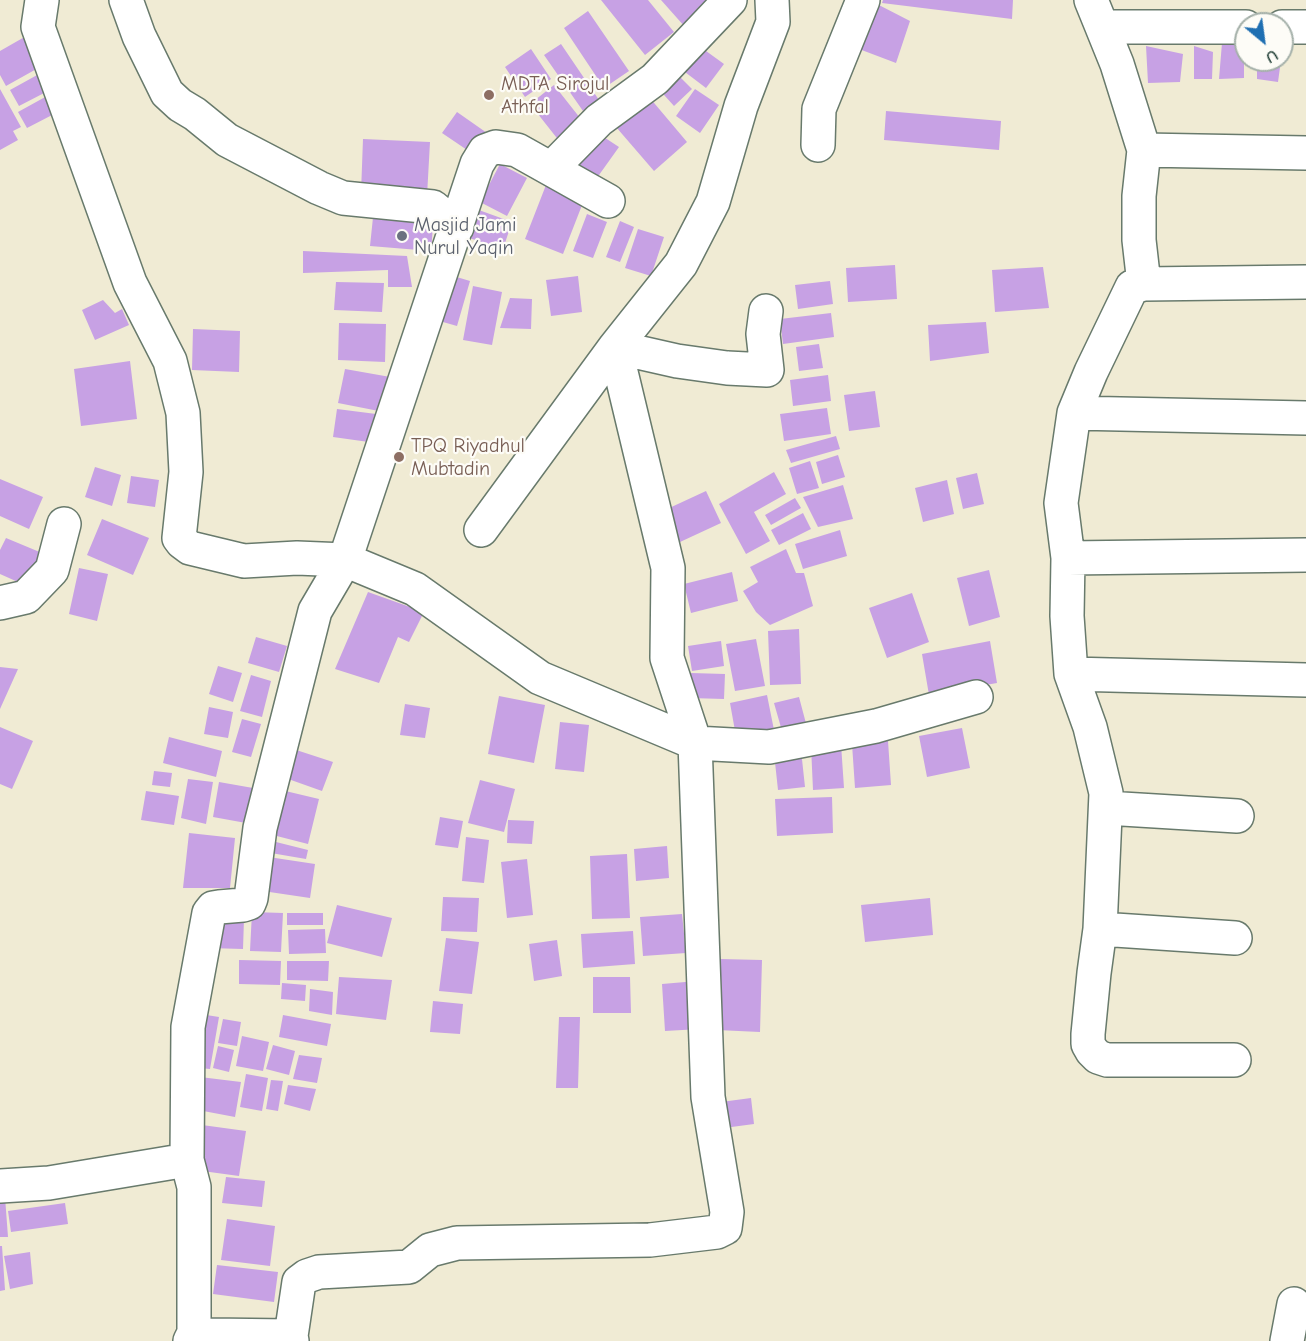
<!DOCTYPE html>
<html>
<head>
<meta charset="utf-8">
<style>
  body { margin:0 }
  #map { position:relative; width:1306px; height:1341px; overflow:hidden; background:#f0ebd4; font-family:"Comic Neue",sans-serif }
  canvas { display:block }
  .north { position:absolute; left:1234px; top:12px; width:60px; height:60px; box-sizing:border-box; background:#fdfcf7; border:2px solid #a4b0a9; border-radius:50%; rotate:151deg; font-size:16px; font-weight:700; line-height:24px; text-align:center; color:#1f3d34 }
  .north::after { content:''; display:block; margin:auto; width:21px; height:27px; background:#1f6fb2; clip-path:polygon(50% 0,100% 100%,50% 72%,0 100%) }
</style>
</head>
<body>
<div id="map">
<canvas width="1306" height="1341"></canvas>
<div class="north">U</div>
</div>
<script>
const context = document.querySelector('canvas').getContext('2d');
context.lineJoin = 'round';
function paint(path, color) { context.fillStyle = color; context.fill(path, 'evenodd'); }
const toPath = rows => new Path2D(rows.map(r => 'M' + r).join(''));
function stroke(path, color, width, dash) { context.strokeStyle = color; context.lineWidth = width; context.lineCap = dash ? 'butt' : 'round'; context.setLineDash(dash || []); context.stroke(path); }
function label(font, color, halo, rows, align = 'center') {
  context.font = font + ' "Comic Neue",sans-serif'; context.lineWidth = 4.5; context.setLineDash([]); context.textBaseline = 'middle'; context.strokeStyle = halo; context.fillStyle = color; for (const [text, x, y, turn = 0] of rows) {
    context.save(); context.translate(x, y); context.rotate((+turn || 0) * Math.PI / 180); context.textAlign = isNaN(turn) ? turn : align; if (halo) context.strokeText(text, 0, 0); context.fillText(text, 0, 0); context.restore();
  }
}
paint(toPath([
  [601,0,648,0,674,32,645,55],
  [661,0,711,0,685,27],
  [883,0,1013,0,1012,19,882,3],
  [875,3,910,21,896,63,859,49],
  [588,11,629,71,604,88,564,28],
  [28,35,40,67,6,86,0,75,0,51],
  [695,43,724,64,706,88,677,66],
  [1222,43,1244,45,1244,78,1219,79],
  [561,44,599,100,583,111,544,55],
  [1146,46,1183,54,1180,82,1148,83],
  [1194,46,1213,52,1212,79,1194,79],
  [531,49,551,79,525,97,505,67],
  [1257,60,1281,60,1278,82,1257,79],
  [672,69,692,89,674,106,656,86],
  [39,74,48,91,19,106,10,90],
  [554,85,584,123,560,142,530,104],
  [0,89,21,127,13,131,18,140,0,150],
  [695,89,719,105,700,133,676,116],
  [644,91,687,142,654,171,610,120],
  [47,96,56,113,27,128,18,112],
  [886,111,1001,121,999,150,884,140],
  [457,112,487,133,473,154,442,133],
  [593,130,619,147,594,182,569,165],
  [363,139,430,142,427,196,361,193],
  [500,164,527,178,507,216,480,202],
  [546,185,584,200,563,254,525,239],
  [374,208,434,213,431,251,370,246],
  [476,209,512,222,503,249,466,237],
  [587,214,607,222,593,258,573,251],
  [620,221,634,227,620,262,606,257],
  [638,229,664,237,651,276,625,268],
  [303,251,407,256,412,287,388,287,388,270,303,273],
  [895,265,897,299,848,302,846,268],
  [1043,267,1049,308,995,312,992,270],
  [450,275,470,281,457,326,436,320],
  [578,276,582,312,551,316,546,280],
  [830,281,833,304,798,309,795,285],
  [336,282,384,283,382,312,334,310],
  [473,286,502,292,492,345,463,340],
  [510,298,532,299,531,329,500,328],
  [103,300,115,313,122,309,129,325,95,340,82,310],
  [831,313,834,337,783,344,780,319],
  [986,322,989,353,930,361,928,325],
  [339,323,386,324,385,362,338,360],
  [193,329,240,331,239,372,192,370],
  [819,344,823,368,799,371,796,347],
  [130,361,137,419,81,426,74,369],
  [345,369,396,378,389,413,338,403],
  [828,375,831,401,793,406,790,380],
  [875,391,880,427,849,431,844,395],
  [827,408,831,434,784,441,780,414],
  [337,409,384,415,376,443,333,437],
  [836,436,840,449,791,463,786,450],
  [838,455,845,477,822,484,816,462],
  [810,461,819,488,797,494,789,468],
  [95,467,121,475,112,506,85,497],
  [774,472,786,494,754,512,770,541,746,554,719,504],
  [977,473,984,504,963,509,956,478],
  [131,476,159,480,155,507,127,503],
  [0,479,43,497,29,529,0,516],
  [947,480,954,514,923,522,915,488],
  [843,485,853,519,818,527,803,497],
  [706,491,721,523,680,542,665,510],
  [795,498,801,508,771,525,765,515],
  [803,513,811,529,779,545,771,530],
  [102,519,149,538,133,575,87,555],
  [840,530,847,556,803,569,795,544],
  [6,538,42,553,27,586,0,574,0,550],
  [786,549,796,573,804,573,813,606,770,625,756,612,743,591,758,582,750,567],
  [79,568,108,574,97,621,69,614],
  [989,570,1000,617,969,626,957,578],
  [732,572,738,601,691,613,684,584],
  [368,592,424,612,409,642,398,637,379,683,335,669],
  [912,593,929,642,887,658,869,608],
  [799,629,801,684,770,685,768,631],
  [256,637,287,646,279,672,248,663],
  [756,639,765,686,735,691,726,644],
  [721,641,724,666,692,671,688,646],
  [990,641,997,683,929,695,922,654],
  [218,666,242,673,233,702,209,694],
  [0,667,18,669,0,709],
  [691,673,725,674,724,699,690,698],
  [251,675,271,681,262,717,240,711],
  [767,695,775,735,737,742,730,703],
  [499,696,545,705,534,763,488,754],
  [799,697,808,731,784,738,774,703],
  [405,704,430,708,425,738,400,735],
  [209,707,233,712,228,738,204,734],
  [242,719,261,724,251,757,232,752],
  [560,722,589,725,584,772,555,769],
  [0,727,33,741,12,789,0,784],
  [962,728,970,768,927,777,919,736],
  [169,737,222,751,216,777,163,763],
  [888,741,891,785,855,788,852,744],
  [841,744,844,788,813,790,811,746],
  [287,747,333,762,322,791,277,775],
  [801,750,805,787,778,790,774,753],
  [154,771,172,773,170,787,152,785],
  [188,779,213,782,206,824,181,818],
  [480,780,515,789,504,832,468,823],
  [219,782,253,788,246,823,213,817],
  [277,789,319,799,308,844,265,833],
  [146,791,179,796,174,825,141,820],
  [832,797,833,833,777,836,775,799],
  [440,817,463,821,458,848,435,845],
  [508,820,534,821,532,844,507,843],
  [189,833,235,838,230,888,183,888],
  [466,837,489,840,484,883,462,881],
  [268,840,308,850,306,859,265,852],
  [667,846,669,878,636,881,634,849],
  [627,854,630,918,592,919,590,856],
  [262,856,315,864,310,898,256,890],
  [527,859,533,915,507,918,501,862],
  [443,897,479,898,477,932,441,931],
  [930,898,933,935,865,942,861,905],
  [337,905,392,918,382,957,327,943],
  [252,912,283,913,281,952,250,951],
  [287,913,323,913,323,925,287,925],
  [682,914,686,953,643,956,640,917],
  [209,918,244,919,243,949,208,948],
  [325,929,326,953,289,954,288,930],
  [633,931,635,964,583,968,581,934],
  [446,938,479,942,472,994,439,991],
  [557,940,562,976,534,981,529,944],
  [720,959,762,960,760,1032,717,1030],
  [239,960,281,961,280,985,239,984],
  [287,961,329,961,328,981,287,980],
  [339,977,392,980,386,1020,336,1014],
  [593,977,630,977,631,1013,593,1013],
  [697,981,700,1029,665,1031,662,984],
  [282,983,306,985,305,1001,281,999],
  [310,989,333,992,332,1015,309,1011],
  [433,1001,463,1004,460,1034,430,1032],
  [200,1014,219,1017,210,1069,189,1067],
  [283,1015,331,1024,327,1046,279,1037],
  [559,1017,580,1017,578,1088,556,1088],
  [223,1019,241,1022,237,1046,218,1043],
  [242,1036,269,1042,263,1071,236,1066],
  [273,1045,295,1051,289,1075,266,1069],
  [218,1046,234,1050,229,1072,213,1068],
  [299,1055,322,1058,317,1083,293,1079],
  [246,1074,268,1078,262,1111,240,1107],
  [200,1077,241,1082,235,1117,198,1110],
  [271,1080,283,1081,278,1111,266,1109],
  [288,1085,316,1089,310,1111,284,1104],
  [751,1098,754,1124,724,1128,721,1102],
  [202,1125,246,1131,239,1176,195,1170],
  [226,1177,265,1181,262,1207,222,1203],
  [5,1197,8,1237,0,1237,0,1198],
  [65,1203,68,1224,11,1232,8,1211],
  [227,1219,275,1226,270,1266,221,1260],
  [0,1246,2,1246,5,1290,0,1291],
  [30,1252,33,1284,10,1289,4,1256],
  [217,1265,278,1272,274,1302,213,1294]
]), '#c7a1e4');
const minor = toPath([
  [42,0,38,27,130,283,170,361,183,413,186,472,179,538,182,542,190,548,244,561,297,558,345,560,415,589,540,678,695,743,769,747,876,726,976,697],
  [126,0,139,36,167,93,180,105,195,114,227,140,319,188,343,198,433,207,457,227],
  [1091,0,1102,27,1246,27],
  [1102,27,1117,64,1144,150,1139,196,1139,240,1144,284],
  [1282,27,1306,27],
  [818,145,819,109,863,0],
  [1144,150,1306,153],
  [551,169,599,120,655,79,730,0],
  [1074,413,1306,418],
  [481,530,615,347,681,264,713,202,741,106,773,22,772,0],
  [1068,558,1061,503,1074,413,1091,372,1132,287,1144,284,1306,282],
  [0,603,26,597,52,570,64,524],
  [1071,674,1306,680],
  [1106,808,1237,816],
  [1100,929,1235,938],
  [1234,1060,1107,1060,1098,1057,1092,1051,1088,1044,1088,1034,1094,973,1100,929,1106,793,1090,727,1071,674,1067,616,1068,558,1306,555],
  [0,1186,49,1183,187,1160],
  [194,1333,209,1335,291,1336,292,1341],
  [291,1336,299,1282,307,1276,319,1272,409,1267,430,1250,457,1243,650,1240,717,1232,725,1228,727,1212,708,1097,695,743,667,658,668,568,615,347,677,361,727,368,767,370,763,334,766,311],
  [190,1341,194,1333,194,1187,187,1160,188,1027,209,913,213,908,219,907,243,905,249,903,251,898,260,828,315,611,345,560,477,164,485,151,496,147,517,150,608,201],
  [1287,1341,1294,1304]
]);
stroke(minor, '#687a6c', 36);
stroke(minor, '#fff', 33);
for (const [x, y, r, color] of [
  [489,95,6,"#8d6e63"],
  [402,236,6,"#6b7280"],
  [399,457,6,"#8d6e63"]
]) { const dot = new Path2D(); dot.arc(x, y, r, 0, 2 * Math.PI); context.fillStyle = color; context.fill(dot); stroke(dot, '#fdfcf7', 2); }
label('20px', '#785e54', '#fdfcf7', [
  ["MDTA Sirojul",501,84],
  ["Athfal",501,107],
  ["TPQ Riyadhul",411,446],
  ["Mubtadin",411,469]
], 'left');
label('20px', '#5b616d', '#fdfcf7', [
  ["Masjid Jami",414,225],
  ["Nurul Yaqin",414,248]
], 'left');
</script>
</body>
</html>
